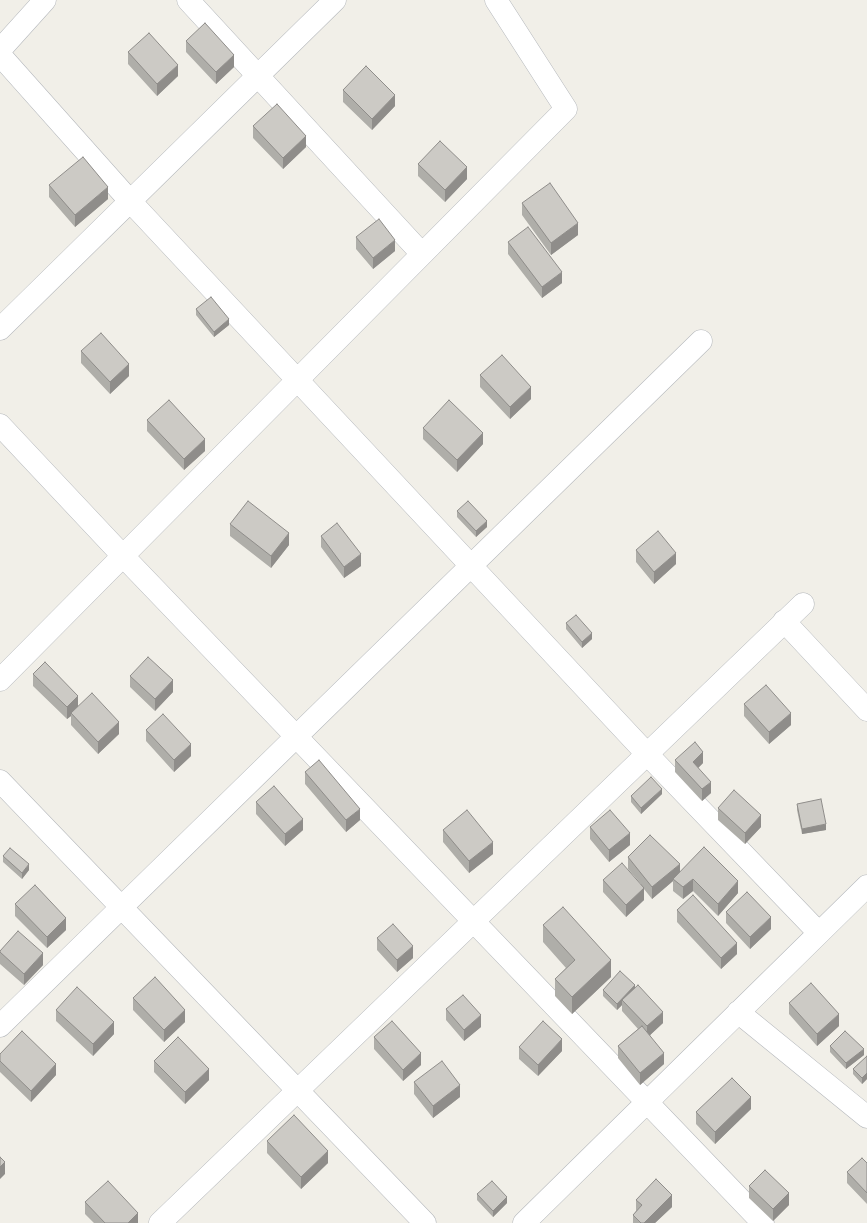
<!DOCTYPE html>
<html>
<head>
<meta charset="utf-8">
<style>
  body { margin:0 }
  canvas { display:block; background:#f1efe8 }
</style>
</head>
<body>
<canvas width="867" height="1223"></canvas>
<script>
const context = document.querySelector('canvas').getContext('2d');
context.lineJoin = 'round';
const toPath = rows => new Path2D(rows.map(r => 'M' + r).join(''));
function stroke(path, color, width, dash) { context.strokeStyle = color; context.lineWidth = width; context.lineCap = dash ? 'butt' : 'round'; context.setLineDash(dash || []); context.stroke(path); }
function paint(path, color) { context.fillStyle = color; context.fill(path, 'evenodd'); }
const minor = toPath([
  [188,0,422,254],
  [0,50,45,0],
  [0,55,130,201,647,754,819,933],
  [0,329,335,0],
  [0,425,123,556,763,1223],
  [784,621,867,710],
  [0,680,566,109,496,0],
  [0,781,425,1223],
  [738,1012,867,1117],
  [0,1026,701,341],
  [160,1223,803,604],
  [524,1223,867,886]
]);
stroke(minor, '#b5b8bc', 23);
stroke(minor, '#fff', 22);
paint(toPath([
  [186,41,234,67,216,84,186,52],
  [128,52,178,76,157,96,128,64],
  [343,90,395,106,372,130,343,102],
  [253,126,306,147,283,169,253,138],
  [418,164,467,179,445,202,418,176],
  [49,185,108,199,75,227,49,197],
  [522,203,578,235,551,255,522,215],
  [356,237,395,251,373,269,356,249],
  [508,242,562,283,542,298,508,254],
  [196,309,229,325,214,337,196,315],
  [81,351,129,376,110,394,81,363],
  [480,375,531,399,510,419,480,387],
  [147,420,205,451,184,470,147,431],
  [423,428,483,444,457,472,423,439],
  [457,511,487,527,476,537,457,517],
  [230,524,289,545,271,568,230,536],
  [321,536,361,566,344,578,321,547],
  [636,550,676,564,654,584,636,562],
  [566,623,592,639,582,648,566,629],
  [33,674,78,706,119,734,98,754,71,725,71,716,67,719,33,686],
  [130,676,173,692,155,711,130,687],
  [744,704,791,725,769,744,744,716],
  [146,730,191,756,174,772,146,741],
  [675,760,703,763,698,768,711,793,702,801,675,772],
  [305,772,360,820,346,832,305,784],
  [662,794,641,814,631,802,631,796],
  [256,802,303,830,285,846,256,814],
  [797,804,826,830,802,834,797,810],
  [718,808,761,827,745,844,718,820],
  [590,827,630,845,609,862,590,839],
  [443,830,493,854,469,873,443,842],
  [3,856,29,870,22,879,3,862],
  [628,857,680,872,738,893,718,916,693,891,683,899,673,891,673,881,652,899,644,889,644,900,626,917,603,892,603,880,641,884,628,869],
  [15,904,66,930,47,948,15,916],
  [677,910,737,954,721,969,677,922],
  [726,912,771,929,750,949,726,923],
  [543,925,611,977,572,1014,555,996,555,979,566,968,543,942],
  [377,938,413,958,397,972,377,950],
  [0,951,43,965,24,985,0,964],
  [635,988,663,1023,650,1035,664,1064,640,1085,618,1058,618,1046,638,1029,622,1011,622,1005,617,1010,603,996,603,990],
  [133,998,185,1022,164,1042,133,1010],
  [789,1003,839,1026,817,1046,789,1014],
  [446,1009,481,1027,464,1041,446,1020],
  [56,1010,114,1034,93,1056,56,1021],
  [374,1037,421,1065,403,1081,374,1049],
  [830,1046,864,1055,846,1069,830,1052],
  [519,1047,562,1051,538,1076,519,1059],
  [0,1054,56,1075,31,1102,0,1072],
  [867,1056,867,1079,862,1084,853,1074,853,1069],
  [154,1061,209,1080,185,1104,154,1072],
  [414,1082,460,1097,433,1118,414,1094],
  [751,1109,715,1144,696,1124,696,1112],
  [267,1141,328,1163,301,1189,267,1153],
  [867,1163,867,1204,847,1183,847,1172],
  [749,1186,789,1205,773,1221,749,1198],
  [477,1194,507,1203,493,1217,477,1200],
  [636,1200,672,1207,655,1223,633,1223,633,1215,636,1211],
  [85,1202,138,1223,94,1223,85,1214]
]), '#afaea9');
paint(toPath([
  [234,55,234,67,216,84,216,72],
  [178,65,178,76,157,96,157,84],
  [395,95,395,106,372,130,372,119],
  [306,136,306,147,283,169,283,158],
  [467,167,467,179,445,202,445,190],
  [108,187,108,199,75,227,75,215],
  [578,223,578,235,551,255,551,243],
  [395,240,395,251,373,269,373,258],
  [562,272,562,283,542,298,542,287],
  [229,319,229,325,214,337,214,332],
  [129,364,129,376,110,394,110,382],
  [531,387,531,399,510,419,510,407],
  [483,433,483,444,457,472,457,460],
  [205,439,205,451,184,470,184,459],
  [487,521,487,527,476,537,476,531],
  [289,533,289,545,271,568,271,556],
  [676,553,676,564,654,584,654,572],
  [361,554,361,566,344,578,344,567],
  [592,633,592,639,582,648,582,642],
  [173,680,173,692,155,711,155,699],
  [78,696,78,708,71,713,71,716,67,719,67,707],
  [791,713,791,725,769,744,769,732],
  [119,722,119,734,98,754,98,742],
  [191,744,191,756,174,772,174,760],
  [703,752,703,763,693,773,693,762],
  [711,782,711,793,702,801,702,789],
  [662,789,662,794,641,814,641,808],
  [360,809,360,820,346,832,346,820],
  [761,815,761,827,745,844,745,833],
  [303,819,303,830,285,846,285,834],
  [826,824,826,830,802,834,802,829],
  [630,833,630,845,609,862,609,850],
  [493,842,493,854,469,873,469,861],
  [29,864,29,870,22,879,22,873],
  [680,864,680,875,673,879,673,881,652,899,652,887],
  [693,879,693,891,683,899,683,887],
  [738,881,738,893,718,916,718,904],
  [644,888,644,900,626,917,626,905],
  [771,917,771,929,750,949,750,937],
  [66,918,66,930,47,948,47,937],
  [737,943,737,954,721,969,721,958],
  [413,946,413,958,397,972,397,960],
  [43,953,43,965,24,985,24,974],
  [611,960,611,977,572,1014,572,997],
  [635,985,635,991,622,1000,622,1005,617,1010,617,1004],
  [185,1010,185,1022,164,1042,164,1030],
  [663,1012,663,1023,647,1038,647,1026],
  [839,1014,839,1026,817,1046,817,1034],
  [481,1015,481,1027,464,1041,464,1030],
  [114,1022,114,1034,93,1056,93,1044],
  [562,1039,562,1051,538,1076,538,1065],
  [864,1049,864,1055,846,1069,846,1063],
  [421,1053,421,1065,403,1081,403,1070],
  [664,1053,664,1064,640,1085,640,1073],
  [56,1064,56,1075,31,1102,31,1091],
  [209,1069,209,1080,185,1104,185,1092],
  [867,1073,867,1079,862,1084,862,1078],
  [460,1085,460,1097,433,1118,433,1106],
  [751,1097,751,1109,715,1144,715,1132],
  [328,1151,328,1163,301,1189,301,1177],
  [5,1162,5,1174,0,1179,0,1167],
  [789,1193,789,1205,773,1221,773,1209],
  [672,1195,672,1207,655,1223,644,1223],
  [507,1197,507,1203,493,1217,493,1211],
  [138,1213,138,1223,128,1223]
]), '#8f8d8a');
const building = toPath([
  [205,23,234,55,216,72,186,41,205,23],
  [149,33,178,65,157,84,128,52,149,33],
  [366,66,395,95,372,119,343,90,366,66],
  [277,104,306,136,283,158,253,126,277,104],
  [440,141,467,167,445,190,418,164,440,141],
  [83,157,108,187,75,215,49,185,83,157],
  [550,183,578,223,551,243,522,203,550,183],
  [379,219,395,240,373,258,356,237,379,219],
  [528,227,562,272,542,287,508,242,528,227],
  [211,297,229,319,214,332,196,309,211,297],
  [101,333,129,364,110,382,81,351,101,333],
  [502,355,531,387,510,407,480,375,502,355],
  [169,400,205,439,184,459,147,420,169,400],
  [449,400,483,433,457,460,423,428,449,400],
  [248,501,289,533,271,556,230,524,248,501],
  [468,501,487,521,476,531,457,511,468,501],
  [337,523,361,554,344,567,321,536,337,523],
  [658,531,676,553,654,572,636,550,658,531],
  [576,615,592,633,582,642,566,623,576,615],
  [148,657,173,680,155,699,130,676,148,657],
  [45,662,78,696,67,707,33,674,45,662],
  [766,685,791,713,769,732,744,704,766,685],
  [92,693,119,722,98,742,71,713,92,693],
  [163,714,191,744,174,760,146,730,163,714],
  [695,742,703,752,693,762,711,782,702,789,675,760,695,742],
  [319,760,360,809,346,820,305,772,319,760],
  [651,777,662,789,641,808,631,796,651,777],
  [274,786,303,819,285,834,256,802,274,786],
  [734,790,761,815,745,833,718,808,734,790],
  [821,799,826,824,802,829,797,804,821,799],
  [467,810,493,842,469,861,443,830,467,810],
  [610,810,630,833,609,850,590,827,610,810],
  [650,835,680,864,652,887,628,857,650,835],
  [704,847,738,881,718,904,693,879,683,887,673,879,704,847],
  [10,848,29,864,22,873,3,856,10,848],
  [622,863,644,888,626,905,603,880,622,863],
  [35,885,66,918,47,937,15,904,35,885],
  [747,892,771,917,750,937,726,912,747,892],
  [693,895,737,943,721,958,677,910,693,895],
  [563,907,611,960,572,997,555,979,575,960,543,925,563,907],
  [393,924,413,946,397,960,377,938,393,924],
  [18,931,43,953,24,974,0,952,0,951,18,931],
  [620,971,635,985,617,1004,603,990,620,971],
  [155,977,185,1010,164,1030,133,998,155,977],
  [811,983,839,1014,817,1034,789,1003,811,983],
  [638,985,663,1012,647,1026,622,1000,638,985],
  [77,987,114,1022,93,1044,56,1010,77,987],
  [463,995,481,1015,464,1030,446,1009,463,995],
  [392,1021,421,1053,403,1070,374,1037,392,1021],
  [543,1021,562,1039,538,1065,519,1047,543,1021],
  [642,1026,664,1053,640,1073,618,1046,642,1026],
  [22,1031,56,1064,31,1091,0,1061,0,1054,22,1031],
  [845,1031,864,1049,846,1063,830,1046,845,1031],
  [178,1037,209,1069,185,1092,154,1061,178,1037],
  [867,1056,867,1073,862,1078,853,1069,867,1056],
  [442,1061,460,1085,433,1106,414,1082,442,1061],
  [732,1078,751,1097,715,1132,696,1112,732,1078],
  [294,1115,328,1151,301,1177,267,1141,294,1115],
  [0,1157,5,1162,0,1167,0,1157],
  [862,1158,867,1163,867,1193,847,1172,862,1158],
  [765,1170,789,1193,773,1209,749,1186,765,1170],
  [656,1179,672,1195,644,1223,641,1223,633,1215,642,1205,636,1200,656,1179],
  [108,1181,138,1213,128,1223,105,1223,85,1202,108,1181],
  [492,1181,507,1197,493,1211,477,1194,492,1181]
]);
paint(building, '#cccac5');
stroke(building, '#8f8d8a', 1);
</script>
</body>
</html>
